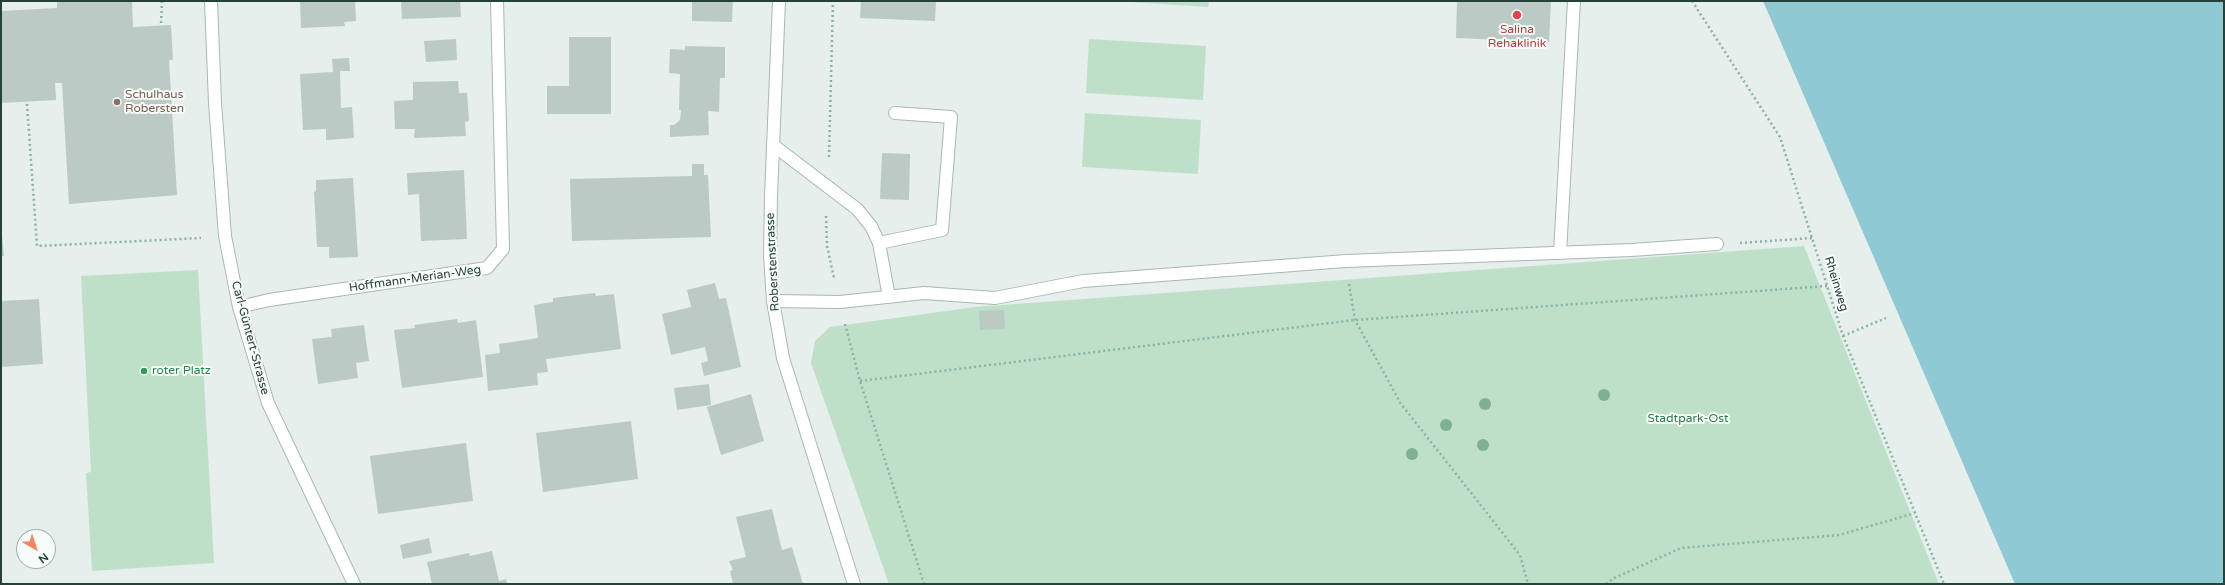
<!DOCTYPE html>
<html>
<head>
<meta charset="utf-8">
<style>
  body { margin:0 }
  #map { position:relative; width:2225px; height:585px; overflow:hidden; background:#e6efeb; font-family:"Varela Round",sans-serif }
  canvas { display:block }
  .frame { position:absolute; inset:0; border:2px solid #24423a; pointer-events:none }
  .north { position:absolute; left:16px; top:529px; width:40px; height:40px; box-sizing:border-box; background:#f7fbf9; border:1px solid #a3b1ad; border-radius:50%; rotate:141deg; font-size:11px; font-weight:700; line-height:16px; text-align:center; color:#24423a }
  .north::after { content:''; display:block; margin:auto; width:14px; height:18px; background:#f4845f; clip-path:polygon(50% 0,100% 100%,50% 72%,0 100%) }
</style>
</head>
<body>
<div id="map">
<canvas width="2225" height="585"></canvas>
<div class="frame"></div>
<div class="north">N</div>
</div>
<script>
const context = document.querySelector('canvas').getContext('2d');
context.lineJoin = 'round';
function paint(path, color) { context.fillStyle = color; context.fill(path, 'evenodd'); }
const toPath = rows => new Path2D(rows.map(r => 'M' + r).join(''));
function stroke(path, color, width, dash) { context.strokeStyle = color; context.lineWidth = width; context.lineCap = dash ? 'butt' : 'round'; context.setLineDash(dash || []); context.stroke(path); }
function label(font, color, halo, rows, align = 'center') {
  context.font = font + ' "Varela Round",sans-serif'; context.lineWidth = 4; context.setLineDash([]); context.textBaseline = 'middle'; context.strokeStyle = halo; context.fillStyle = color; for (const [text, x, y, turn = 0] of rows) {
    context.save(); context.translate(x, y); context.rotate((+turn || 0) * Math.PI / 180); context.textAlign = isNaN(turn) ? turn : align; if (halo) context.strokeText(text, 0, 0); context.fillText(text, 0, 0); context.restore();
  }
}
paint(toPath([
  [1115,1,1209,1,1208,7],
  [1089,39,1206,46,1203,100,1086,93],
  [1085,113,1201,120,1198,174,1082,167],
  [1804,246,1939,584,889,584,811,363,815,341,830,327,975,307],
  [198,270,214,563,92,571,86,473,91,472,81,276]
]), '#bfe0c8');
paint(toPath([
  [1763,1,2224,1,2224,584,2015,584]
]), '#8ec9d4');
paint(toPath([
  [57,1,132,1,133,27,171,25,173,60,169,60,177,195,69,204,62,83,55,83,56,100,1,103,1,11,57,8],
  [300,1,355,1,356,21,344,22,345,26,301,28],
  [401,1,460,1,461,17,402,19],
  [692,1,733,1,732,22,692,21],
  [861,1,936,1,935,21,860,18],
  [1457,1,1551,1,1549,42,1456,38],
  [569,37,611,37,611,114,547,114,547,86,569,86],
  [456,39,457,60,426,62,424,41],
  [685,46,725,47,725,78,720,78,719,112,708,111,709,135,670,137,670,125,674,125,680,120,681,110,679,110,680,74,669,73,670,49,685,50],
  [349,58,350,71,340,71,341,108,352,107,354,138,326,140,326,129,303,130,300,74,333,72,332,59],
  [458,81,459,93,467,93,469,121,465,122,466,136,414,138,415,129,395,129,394,101,413,100,413,82],
  [882,153,910,154,909,200,880,199],
  [692,164,704,164,704,175,708,175,711,237,572,241,570,179,692,176],
  [464,170,467,239,421,241,419,194,408,195,407,173],
  [353,178,358,257,329,258,329,247,317,247,314,192,316,191,316,180],
  [1,226,4,256,1,256],
  [715,283,719,299,726,298,741,367,704,376,701,363,708,361,705,347,671,355,662,314,691,307,687,290],
  [595,293,596,296,614,294,621,349,546,359,548,372,537,373,538,385,488,391,485,355,500,353,499,344,538,338,534,305,553,302,553,298],
  [39,299,43,364,1,367,1,301],
  [1004,310,1005,329,980,330,979,311],
  [457,319,458,323,476,320,483,377,402,388,394,330,415,328,414,325],
  [364,325,369,361,356,363,358,378,318,384,312,339,332,337,331,329],
  [709,384,711,405,677,410,674,388],
  [751,394,764,441,721,455,707,407],
  [631,421,638,479,543,492,536,433],
  [466,443,473,501,378,514,370,456],
  [772,509,782,550,792,547,803,584,733,584,730,571,733,570,729,561,746,557,736,517],
  [429,538,432,553,403,559,400,545],
  [492,551,499,581,506,579,507,584,432,584,427,562,469,553,470,556]
]), '#bbcac4');
const service = toPath([
  [773,145,857,209,871,226,879,243,889,297],
  [879,243,942,230,951,117,895,113],
  [1560,253,1574,1],
  [773,301,840,302,924,293,995,298,1083,281,1346,261,1631,250,1717,244]
]);
const minor = toPath([
  [211,1,215,103,225,236,239,307,268,403,354,584],
  [239,307,269,300,487,268,503,249,497,1]
]);
const tertiary = toPath([
  [779,1,771,196,770,255,773,301,783,358,854,584]
]);
stroke(service, '#a8b8b2', 14);
stroke(minor, '#a8b8b2', 14);
stroke(tertiary, '#a8b8b2', 14);
stroke(toPath([
  [1692,1,1780,137,1843,336,1944,584],
  [161,23,162,1],
  [27,104,37,246,201,238],
  [829,157,833,1],
  [826,216,827,246,834,278],
  [1740,243,1812,238],
  [1349,284,1355,320,1401,404,1520,555,1528,584],
  [845,324,860,381,924,584],
  [1843,336,1886,318],
  [860,381,1355,320,1827,286],
  [1606,584,1614,578,1681,548,1839,535,1915,513]
]), '#86b3a5', 2.5, [2, 3]);
stroke(service, '#fff', 12);
stroke(minor, '#fff', 12);
stroke(tertiary, '#fff', 12);
context.fillStyle = '#80af93';
for (const [x, y] of [
  [1604,395],
  [1485,404],
  [1446,425],
  [1483,445],
  [1412,454]
]) { context.beginPath(); context.arc(x, y, 6, 0, 2 * Math.PI); context.fill(); }
for (const [x, y, r, color] of [
  [1517,15,5,"#e0444e"],
  [117,102,4,"#8d6e63"],
  [144,371,4,"#2e9e5b"]
]) { const dot = new Path2D(); dot.arc(x, y, r, 0, 2 * Math.PI); context.fillStyle = color; context.fill(dot); stroke(dot, '#f7fbf9', 1.5); }
label('12px', '#be3a42', '#f7fbf9', [
  ["Salina",1517,30],
  ["Rehaklinik",1517,44]
]);
label('12px', '#785e54', '#f7fbf9', [
  ["Schulhaus",125,95],
  ["Robersten",125,109]
], 'left');
label('12px', '#24423a', '#f7fbf9', [
  ["Roberstenstrasse",773,262,-93],
  ["Hoffmann-Merian-Weg",415,279,-8],
  ["Rheinweg",1836,284,73],
  ["Carl-Güntert-Strasse",250,338,75]
]);
label('12px', '#27864d', '#f7fbf9', [
  ["roter Platz",152,371]
], 'left');
label('12px', '#2d7a4b', '#f7fbf9', [
  ["Stadtpark-Ost",1688,419]
]);
</script>
</body>
</html>
